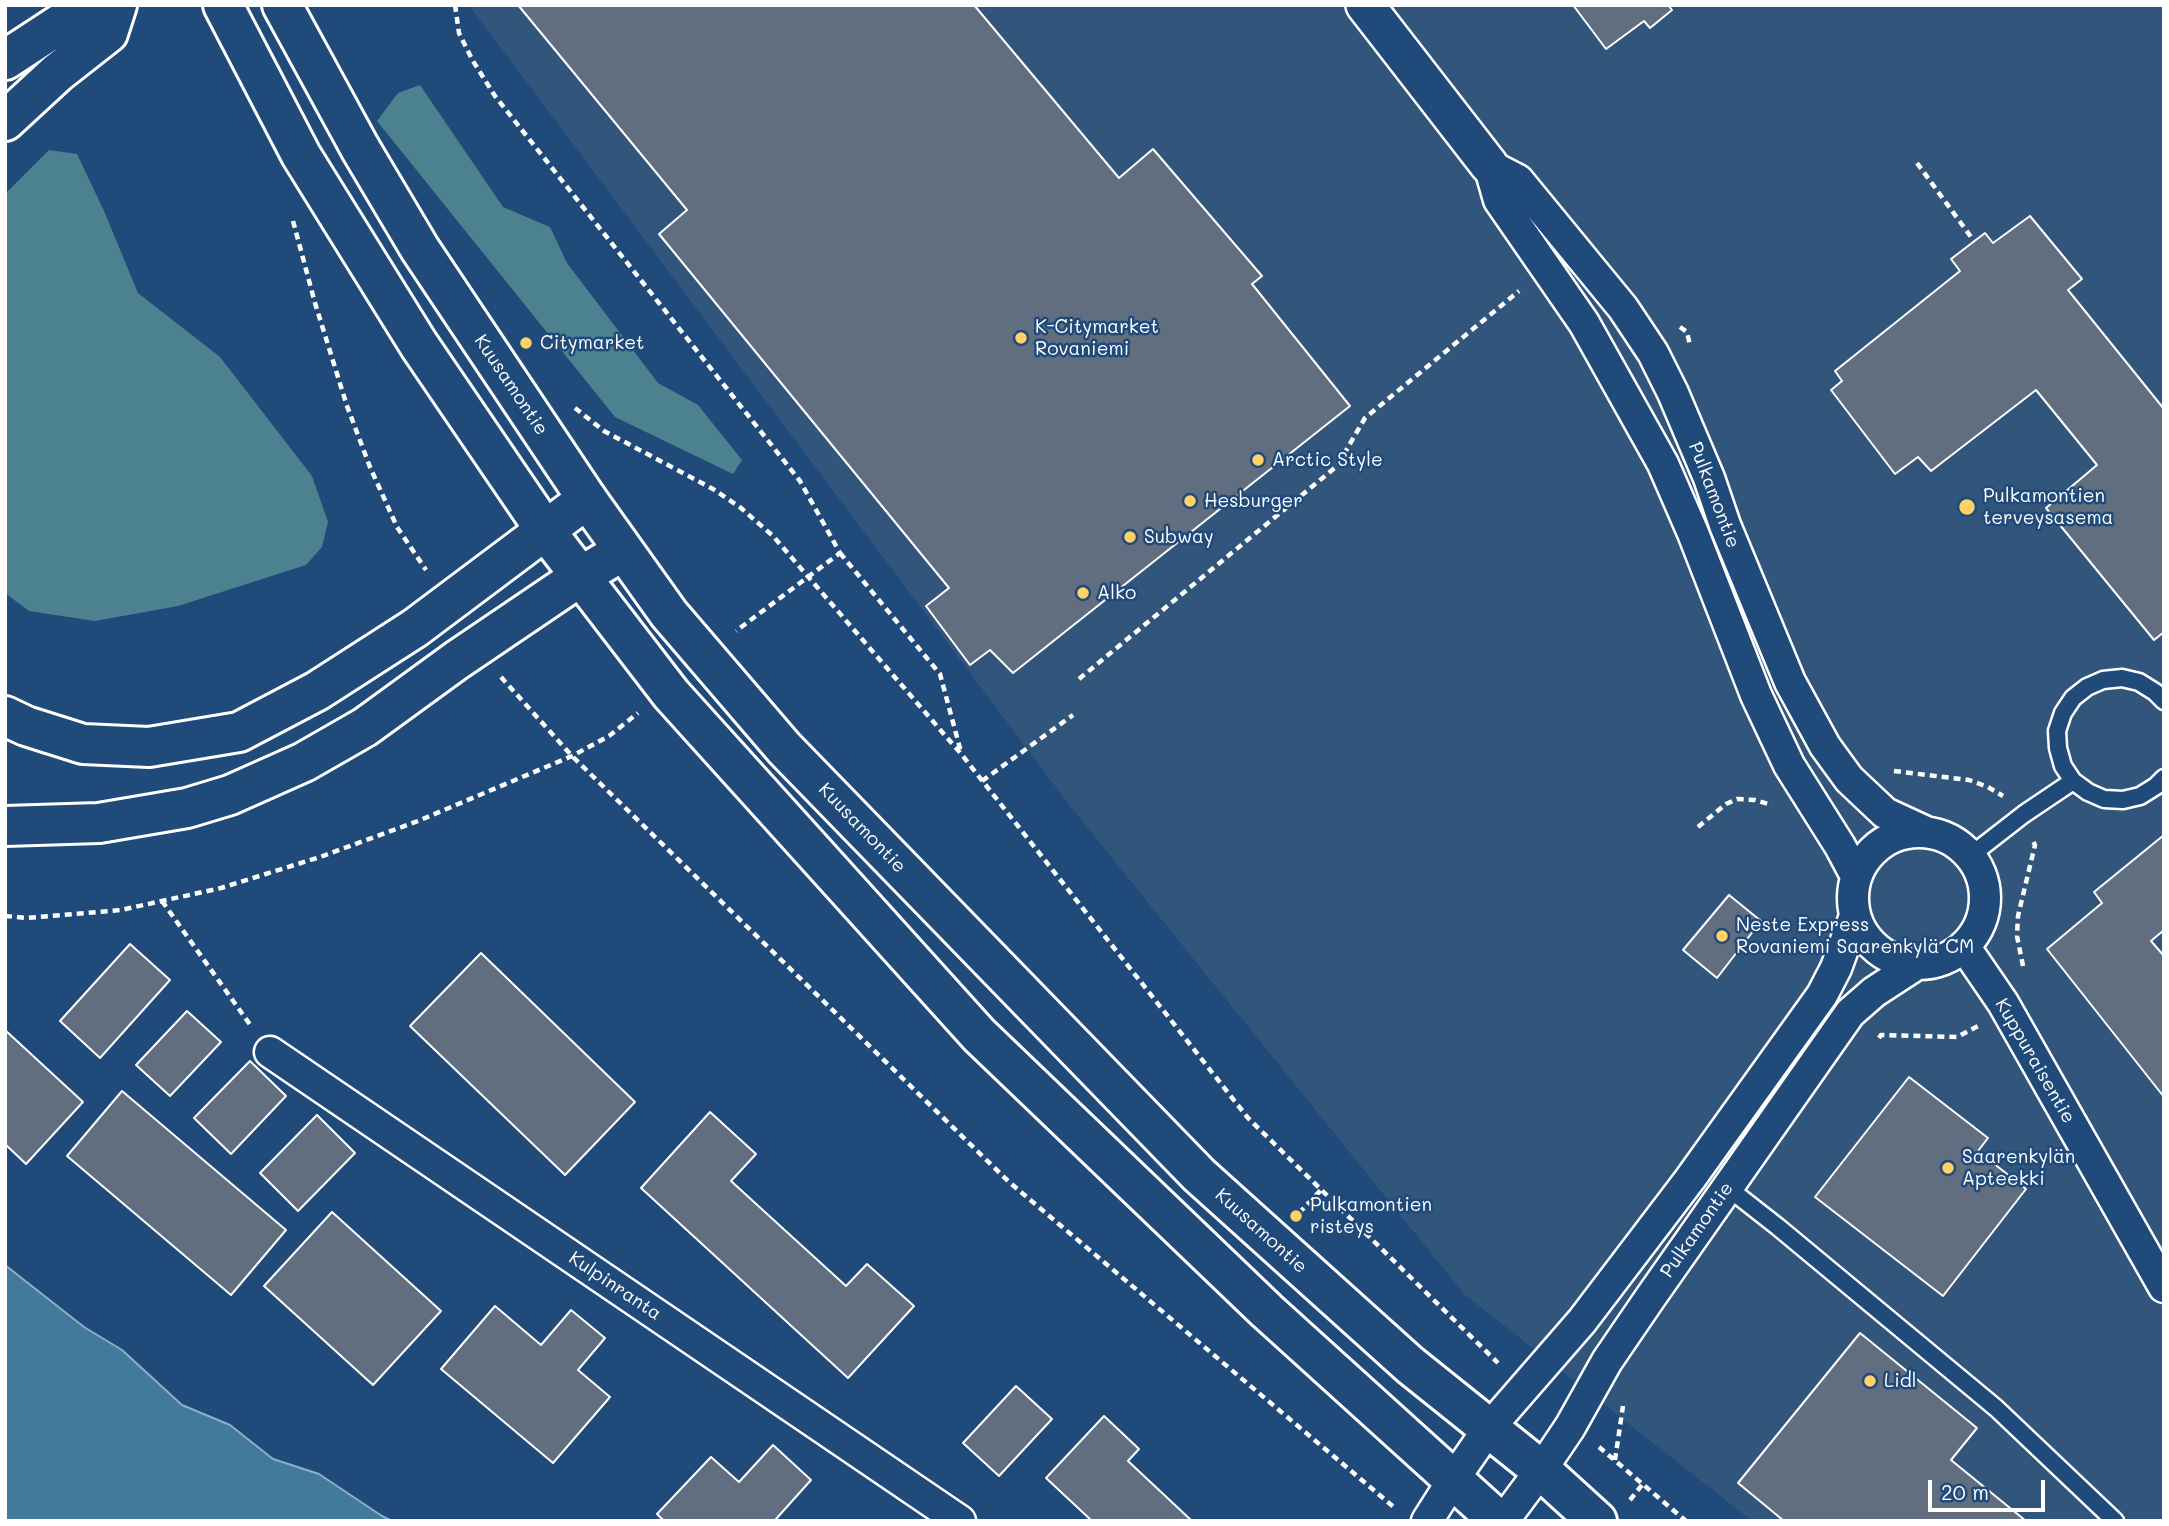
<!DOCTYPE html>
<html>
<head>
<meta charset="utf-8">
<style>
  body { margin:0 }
  #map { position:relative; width:2169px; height:1526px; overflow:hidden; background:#1f4a7a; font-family:Mali,sans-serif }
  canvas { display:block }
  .frame { position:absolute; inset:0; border:7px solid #fff; pointer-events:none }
  .scale { position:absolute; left:1928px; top:1480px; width:117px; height:32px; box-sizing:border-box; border:4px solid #fff; border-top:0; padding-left:9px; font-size:21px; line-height:24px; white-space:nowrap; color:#fff; -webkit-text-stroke:5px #1f4a7a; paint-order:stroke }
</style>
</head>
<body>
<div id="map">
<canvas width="2169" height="1526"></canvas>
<div class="frame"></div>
<div class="scale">20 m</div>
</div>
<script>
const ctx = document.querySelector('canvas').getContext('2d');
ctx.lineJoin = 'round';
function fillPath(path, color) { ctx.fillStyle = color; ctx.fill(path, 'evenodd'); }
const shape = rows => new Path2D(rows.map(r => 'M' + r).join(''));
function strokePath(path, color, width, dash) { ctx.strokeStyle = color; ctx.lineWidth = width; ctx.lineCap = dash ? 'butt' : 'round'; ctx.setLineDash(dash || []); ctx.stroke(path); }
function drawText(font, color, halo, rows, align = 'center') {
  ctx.font = font + ' Mali,sans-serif'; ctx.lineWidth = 5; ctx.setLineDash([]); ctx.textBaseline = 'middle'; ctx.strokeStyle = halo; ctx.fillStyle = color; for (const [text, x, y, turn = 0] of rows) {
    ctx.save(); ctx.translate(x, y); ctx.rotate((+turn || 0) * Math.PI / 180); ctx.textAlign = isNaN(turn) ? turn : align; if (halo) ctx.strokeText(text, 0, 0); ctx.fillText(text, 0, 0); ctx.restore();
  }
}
fillPath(shape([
  [474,5,2164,5,2164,1521,1752,1521,1464,1294,1070,806,471,8]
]), '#32557c');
fillPath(shape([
  [420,85,503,207,550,227,567,263,658,383,698,405,742,460,733,474,615,417,377,121,398,93],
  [49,150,77,154,104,211,138,293,220,357,312,476,328,522,322,547,306,565,178,606,95,621,29,611,5,593,5,194]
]), '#4c828f');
const water = shape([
  [5,1265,84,1327,122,1350,182,1405,230,1425,273,1459,319,1474,382,1516,392,1521,5,1521,5,1265]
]);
fillPath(water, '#427a9d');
strokePath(water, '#8eafc4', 2);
const building = shape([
  [518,5,974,5,1119,178,1153,149,1262,276,1252,284,1350,406,1013,673,990,650,970,665,926,606,949,588,659,234,687,210,518,5],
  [1573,5,1668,5,1672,10,1650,28,1644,21,1606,49,1573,5],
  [2030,216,2082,279,2068,290,2164,409,2164,632,2154,640,2046,508,2097,465,2036,390,1931,471,1918,457,1895,474,1831,390,1842,381,1835,371,1960,271,1951,259,1985,233,1993,243,2030,216],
  [2164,835,2164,930,2151,941,2164,956,2164,1097,2047,949,2102,903,2094,892,2164,835],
  [1729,895,1761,921,1717,978,1683,950,1729,895],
  [130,944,170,980,100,1058,60,1021,130,944],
  [481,953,635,1102,565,1175,410,1026,481,953],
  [187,1011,221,1042,170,1096,136,1065,187,1011],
  [5,1030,83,1102,26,1164,5,1144,5,1030],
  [250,1061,286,1096,231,1154,194,1118,250,1061],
  [1909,1077,1988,1138,1978,1151,2026,1189,1943,1296,1815,1197,1909,1077],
  [122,1091,286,1230,231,1295,67,1156,122,1091],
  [710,1112,756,1154,731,1181,846,1286,867,1264,914,1306,848,1378,641,1188,710,1112],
  [317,1115,355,1153,298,1211,260,1173,317,1115],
  [332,1212,441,1311,373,1385,264,1286,332,1212],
  [495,1306,541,1345,571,1310,605,1338,578,1370,610,1397,553,1463,441,1369,495,1306],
  [1860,1333,1977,1428,1951,1460,2026,1521,1784,1521,1738,1483,1860,1333],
  [1016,1386,1052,1419,999,1476,963,1443,1016,1386],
  [1104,1416,1139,1449,1128,1461,1192,1521,1092,1521,1046,1478,1104,1416],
  [773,1445,811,1480,776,1519,778,1521,664,1521,657,1514,711,1457,739,1482,773,1445]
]);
fillPath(building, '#606e80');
strokePath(building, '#fff', 2);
const service = shape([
  [2164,701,2155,692,2139,682,2122,678,2103,680,2087,687,2073,698,2063,713,2057,731,2058,748,2063,766,2073,781,2088,792,2104,799,2123,800,2140,796,2156,786,2164,778],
  [1970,856,2024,814,2073,781],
  [1727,1187,1778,1227,1996,1408,2115,1521]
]);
const minor = shape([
  [1489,165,1518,180,1623,308,1653,353,1673,393,1709,478,1725,525,1790,682,1825,746,1849,779,1885,813,1924,831],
  [1489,165,1499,200,1584,323,1663,464,1693,533,1756,695,1789,765,1840,846,1856,876],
  '1853 898a66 66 0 1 1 132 0a66 66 0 1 1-132 0Z',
  [1964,946,2003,1003,2164,1287],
  [270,1052,960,1521],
  [1427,1521,1453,1480,1489,1428,1582,1321,1690,1179,1822,995,1836,968,1855,916],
  [1503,1521,1541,1470,1570,1427,1607,1361,1650,1298,1850,1013,1874,992,1917,964]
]);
const tertiary = shape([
  [1365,5,1489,165]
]);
const primary = shape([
  [223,5,301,155,419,345,545,530,671,694,979,1035,1267,1311,1499,1521],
  [282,5,360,148,420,249,587,499,669,614,784,748,1199,1175,1410,1365,1541,1470,1597,1521]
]);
const trunk = shape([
  [5,60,89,5],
  [5,121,57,73,108,33,117,5],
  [5,716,26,726,83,744,149,747,239,732,317,691,415,628,587,499],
  [5,826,99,823,187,808,230,795,304,762,365,727,457,660,581,576,623,551]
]);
strokePath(service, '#fff', 21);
strokePath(minor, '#fff', 35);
strokePath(tertiary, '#fff', 42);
strokePath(primary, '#fff', 44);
strokePath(trunk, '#fff', 44);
strokePath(shape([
  [455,5,459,33,473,61,495,96,800,481,840,553,736,631],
  [1917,163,1974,241],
  [293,221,315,303,347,406,370,467,397,527,426,570],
  [1680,327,1687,332,1690,345],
  [575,408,604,431,713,489,741,508,773,536,962,755,1248,1118,1498,1363],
  [840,553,940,674,961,752],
  [501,677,572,756,1008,1181,1396,1509],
  [1079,679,1337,466,1365,418,1519,291],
  [1894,771,1969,780,1988,787,2003,796],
  [982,781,1073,715],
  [1698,827,1726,804,1737,799,1755,800,1772,805],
  [162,901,251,1026],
  [5,916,27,918,121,910,221,888,320,857,418,821,572,756,609,736,638,713],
  [2023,966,2017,936,2018,916,2035,845,2033,841],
  [1879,1038,1881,1035,1957,1037,1978,1026],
  [1299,1213,1321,1190],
  [1599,1447,1686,1521],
  [1615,1460,1623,1406],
  [1630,1500,1642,1485]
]), '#fff', 4.5, [7, 5]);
strokePath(service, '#1f4a7a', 16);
strokePath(minor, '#1f4a7a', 30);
strokePath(tertiary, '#1f4a7a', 37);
strokePath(primary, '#1f4a7a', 38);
strokePath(trunk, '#1f4a7a', 38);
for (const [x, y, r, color] of [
  [1021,338,7,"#ffd166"],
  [526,343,7,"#ffd166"],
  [1258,460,7,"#ffd166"],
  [1190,501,7,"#ffd166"],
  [1967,507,9,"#ffd166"],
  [1130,537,7,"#ffd166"],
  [1083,593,7,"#ffd166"],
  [1722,936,7,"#ffd166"],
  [1948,1168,7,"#ffd166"],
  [1296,1216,7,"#ffd166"],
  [1870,1381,7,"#ffd166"]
]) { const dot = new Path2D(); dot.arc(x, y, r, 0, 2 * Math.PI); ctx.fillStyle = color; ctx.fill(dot); strokePath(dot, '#1f4a7a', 2.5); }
drawText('19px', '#fff', '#1f4a7a', [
  ["K-Citymarket",1035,327],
  ["Rovaniemi",1035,349],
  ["Citymarket",540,343],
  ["Arctic Style",1272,460],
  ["Pulkamontien",1983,496],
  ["terveysasema",1983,518],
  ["Hesburger",1204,501],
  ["Subway",1144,537],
  ["Alko",1097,593],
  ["Neste Express",1736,925],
  ["Rovaniemi Saarenkylä CM",1736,947],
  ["Saarenkylän",1962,1157],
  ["Apteekki",1962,1179],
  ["Pulkamontien",1310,1205],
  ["risteys",1310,1227],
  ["Lidl",1884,1381]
], 'left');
drawText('19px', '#fff', '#1f4a7a', [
  ["Kuusamontie",511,385,56],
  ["Pulkamontie",1714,495,69],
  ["Kuusamontie",862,828,46],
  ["Kuppuraisentie",2035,1061,60],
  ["Pulkamontie",1697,1230,-55],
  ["Kuusamontie",1261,1231,42],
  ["Kulpinranta",615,1286,34]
]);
</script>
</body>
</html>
